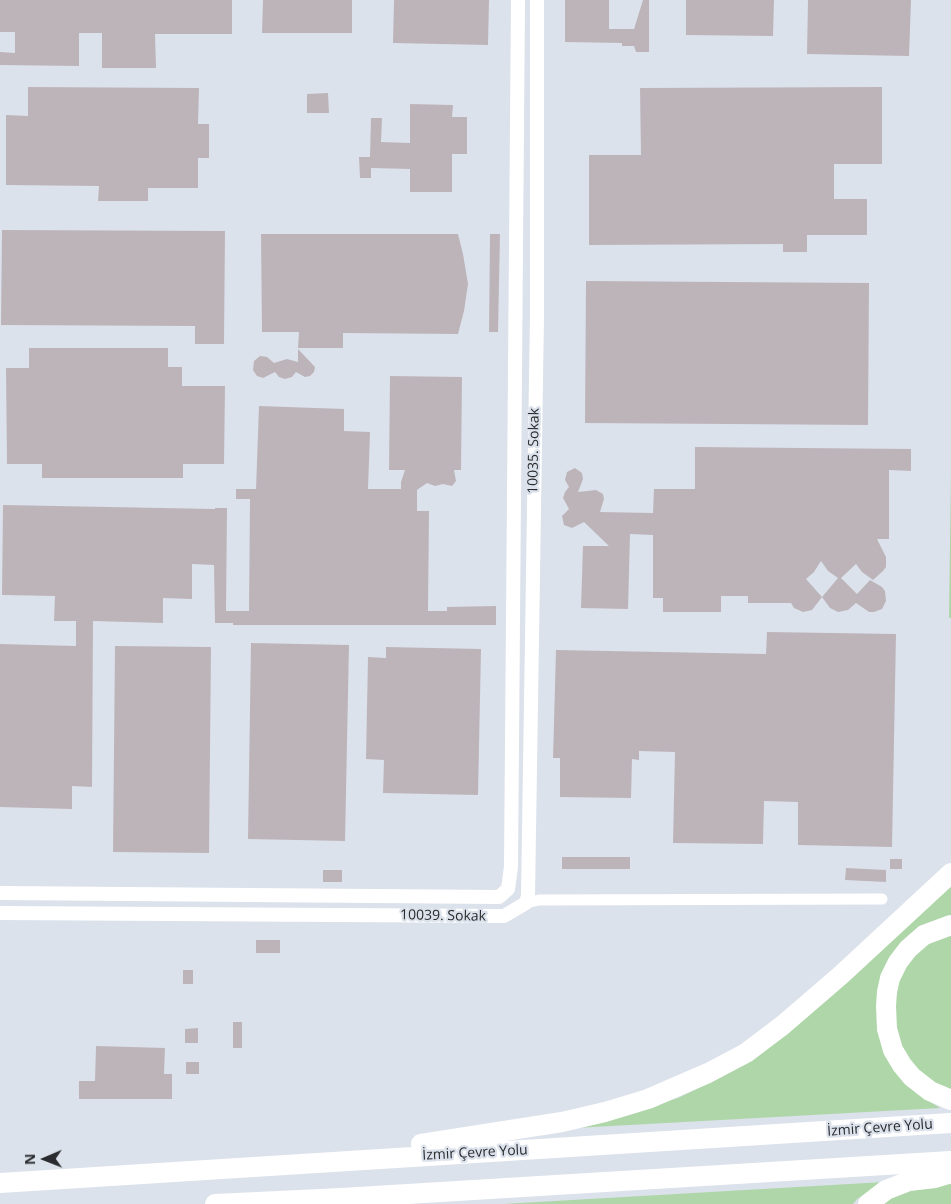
<!DOCTYPE html>
<html>
<head>
<meta charset="utf-8">
<style>
  body { margin:0 }
  #map { position:relative; width:951px; height:1204px; overflow:hidden; background:#dce2eb; font-family:"Open Sans",sans-serif }
  canvas { display:block }
  .north { position:absolute; left:20px; top:1134px; width:50px; height:50px; -webkit-text-stroke:4px #dce2eb; paint-order:stroke; rotate:269deg; font-size:14px; font-weight:700; line-height:20px; text-align:center; color:#292b2e }
  .north::after { content:''; display:block; margin:auto; width:18px; height:22px; background:#292b2e; clip-path:polygon(50% 0,100% 100%,50% 72%,0 100%) }
</style>
</head>
<body>
<div id="map">
<canvas width="951" height="1204"></canvas>
<div class="north">N</div>
</div>
<script>
const ctx = document.querySelector('canvas').getContext('2d');
ctx.lineJoin = 'round';
function fillPath(path, color) { ctx.fillStyle = color; ctx.fill(path, 'evenodd'); }
const shape = rows => new Path2D(rows.map(r => 'M' + r).join(''));
function strokePath(path, color, width, dash) { ctx.strokeStyle = color; ctx.lineWidth = width; ctx.lineCap = dash ? 'butt' : 'round'; ctx.setLineDash(dash || []); ctx.stroke(path); }
function drawText(font, color, halo, rows, align = 'center') {
  ctx.font = font + ' "Open Sans",sans-serif'; ctx.lineWidth = 4.5; ctx.setLineDash([]); ctx.textBaseline = 'middle'; ctx.strokeStyle = halo; ctx.fillStyle = color; for (const [text, x, y, turn = 0] of rows) {
    ctx.save(); ctx.translate(x, y); ctx.rotate((+turn || 0) * Math.PI / 180); ctx.textAlign = isNaN(turn) ? turn : align; if (halo) ctx.strokeText(text, 0, 0); ctx.fillText(text, 0, 0); ctx.restore();
  }
}
fillPath(shape([
  [951,470,951,618,949,618],
  [951,884,951,917,882,977,902,1080,919,1095,940,1108,575,1128,638,1111,678,1098,713,1081],
  [951,934,951,1093,937,1087,910,1063,901,1046,896,1025,895,1003,897,986,902,972,914,957,925,946,940,938],
  [884,1182,857,1199,853,1204,503,1204],
  [951,1184,951,1204,879,1204,883,1201,926,1185]
]), '#aed6a8');
fillPath(shape([
  [0,0,232,0,232,34,155,34,156,68,102,68,102,33,79,33,79,66,0,65,0,52,15,53,15,32,0,32],
  [263,0,352,0,352,33,262,33],
  [394,0,489,0,488,45,393,43],
  [565,0,609,0,609,29,634,29,643,0,649,0,649,52,636,52,634,46,622,46,622,43,565,42],
  [686,0,774,0,773,36,686,35],
  [808,0,911,0,909,56,807,54],
  [28,87,199,88,198,124,209,124,209,158,198,158,198,188,148,188,148,201,98,201,99,186,6,185,6,115,28,116],
  [882,87,882,164,834,164,834,199,867,199,867,235,807,235,807,252,783,252,783,244,589,245,589,155,641,155,640,88],
  [328,93,329,113,307,113,307,94],
  [410,104,453,105,452,117,467,117,467,154,452,154,452,192,410,192,410,169,371,168,371,178,360,178,359,157,370,157,371,118,382,118,381,142,410,143],
  [2,230,225,231,224,344,195,344,195,326,1,325],
  [261,234,458,234,463,254,468,284,464,311,458,334,343,333,343,348,298,348,299,332,262,332],
  [490,234,500,234,498,332,489,332],
  [586,281,869,283,868,425,585,423],
  [29,348,168,348,168,367,182,367,182,386,225,386,224,464,183,464,183,478,42,478,42,464,7,464,6,368,29,368],
  [298,349,315,367,314,372,310,376,305,377,296,372,292,377,285,379,279,377,275,372,263,378,257,376,253,370,254,361,260,356,267,357,274,363,287,359,298,362],
  [390,376,462,377,461,470,454,470,456,481,452,486,443,484,435,486,427,483,417,490,417,511,429,511,428,611,447,611,447,607,496,606,496,625,233,625,233,623,215,623,214,565,192,564,192,599,163,598,163,623,93,621,92,787,72,786,72,809,0,807,0,644,76,646,76,621,54,621,55,596,2,595,3,505,215,509,215,508,227,508,226,611,249,611,250,499,236,499,236,489,256,489,259,406,344,409,344,431,370,432,368,489,401,489,401,482,405,470,389,470],
  [695,447,911,449,911,471,889,470,889,539,877,539,886,557,886,567,883,571,873,580,862,572,856,564,841,578,857,594,870,580,882,587,885,591,886,601,882,609,874,612,869,612,856,603,848,610,838,612,830,608,822,597,812,610,803,612,794,608,791,603,748,603,748,596,721,596,721,612,663,612,663,598,653,598,653,535,630,534,628,609,581,608,583,546,609,546,584,522,572,528,564,525,562,516,569,509,563,498,565,492,569,487,565,480,567,472,575,468,582,473,583,479,578,492,596,490,603,494,604,499,600,512,653,513,654,489,695,489],
  [821,561,828,571,838,578,822,597,806,579,814,572],
  [767,632,896,634,892,847,798,845,798,802,764,801,763,844,673,843,675,752,639,751,639,760,632,759,631,798,560,797,560,758,553,758,556,650,766,654],
  [251,643,349,645,345,841,248,839],
  [115,646,211,647,209,853,113,852],
  [386,647,481,649,478,795,383,793,384,760,366,759,368,657,386,658],
  [562,857,630,857,630,869,562,869],
  [890,859,902,859,902,869,890,869],
  [846,868,886,870,886,882,845,880],
  [323,870,342,870,342,882,323,882],
  [256,940,280,940,280,953,256,953],
  [183,970,193,970,193,984,183,984],
  [233,1022,242,1022,242,1048,233,1048],
  [198,1028,198,1043,185,1043,185,1029],
  [96,1046,165,1048,164,1074,172,1074,172,1099,79,1099,79,1081,95,1081],
  [186,1062,199,1062,199,1074,186,1074]
]), '#bdb4ba');
strokePath(shape([
  [526,903,539,900,882,899]
]), '#fff', 11);
strokePath(shape([
  [0,893,499,897,508,889,511,867,518,0],
  [0,913,504,916,526,903,528,896,537,315,537,0]
]), '#fff', 14);
strokePath(shape([
  [951,925,924,935,908,949,898,962,890,978,887,992,886,1006,887,1029,893,1050,902,1065,912,1077,930,1091,951,1100],
  [421,1144,562,1122,605,1112,648,1099,708,1073,746,1053,783,1025,841,975,951,873],
  [0,1183,951,1123],
  [215,1204,342,1198,951,1161],
  [868,1204,886,1190,909,1181,935,1178,951,1173]
]), '#fff', 20);
drawText('14px', '#292b2e', '#dce2eb', [
  ["10035. Sokak",534,451,-89],
  ["10039. Sokak",443,916,1],
  ["İzmir Çevre Yolu",880,1128,-4],
  ["İzmir Çevre Yolu",475,1153,-3]
]);
</script>
</body>
</html>
